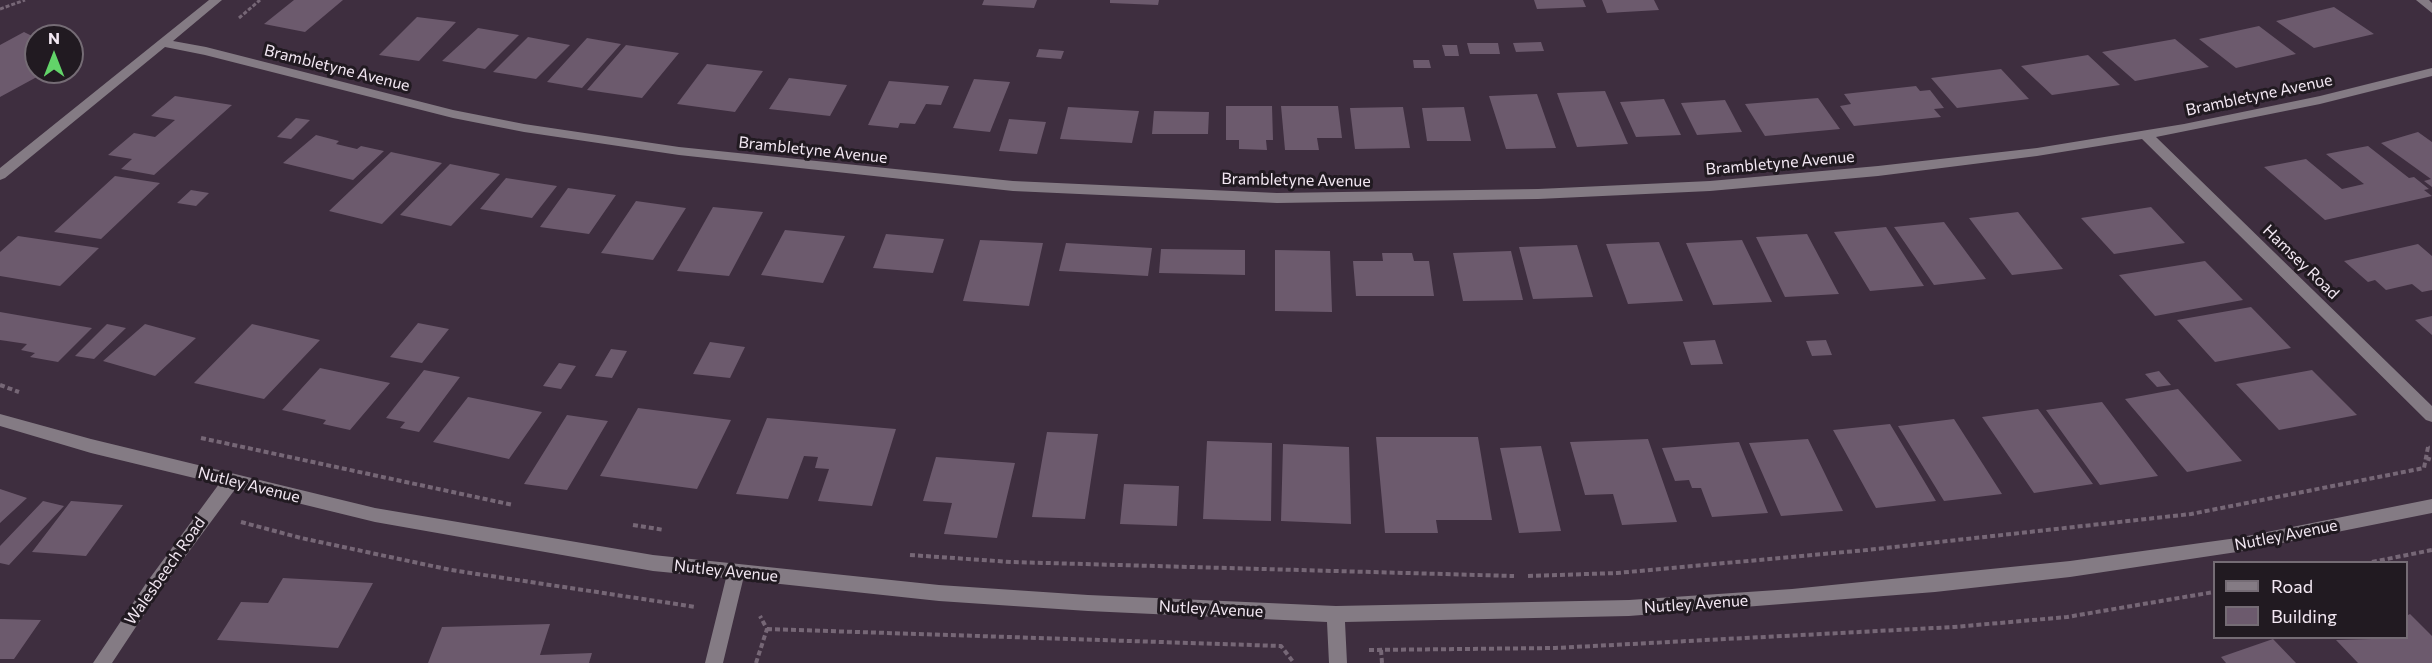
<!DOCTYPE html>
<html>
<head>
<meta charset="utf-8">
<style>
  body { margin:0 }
  #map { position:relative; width:2432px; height:663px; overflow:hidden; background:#3e2e3f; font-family:Commissioner,sans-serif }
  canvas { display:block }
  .legend { position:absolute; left:2213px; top:561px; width:195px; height:78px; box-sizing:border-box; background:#211a21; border:2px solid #756c75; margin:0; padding:8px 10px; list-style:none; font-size:18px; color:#f3e8f3 }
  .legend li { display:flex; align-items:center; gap:12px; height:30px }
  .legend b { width:30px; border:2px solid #756c75 }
  .north { position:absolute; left:24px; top:24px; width:60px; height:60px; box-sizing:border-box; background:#211a21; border:2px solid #756c75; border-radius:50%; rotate:0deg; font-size:16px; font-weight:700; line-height:24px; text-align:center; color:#f3e8f3 }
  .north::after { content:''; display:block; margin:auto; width:21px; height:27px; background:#62d469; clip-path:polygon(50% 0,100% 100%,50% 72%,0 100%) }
</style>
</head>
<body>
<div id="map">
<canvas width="2432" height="663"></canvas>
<ul class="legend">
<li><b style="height:8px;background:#847b84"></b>Road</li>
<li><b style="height:16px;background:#6c5a6d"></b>Building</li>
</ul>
<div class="north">N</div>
</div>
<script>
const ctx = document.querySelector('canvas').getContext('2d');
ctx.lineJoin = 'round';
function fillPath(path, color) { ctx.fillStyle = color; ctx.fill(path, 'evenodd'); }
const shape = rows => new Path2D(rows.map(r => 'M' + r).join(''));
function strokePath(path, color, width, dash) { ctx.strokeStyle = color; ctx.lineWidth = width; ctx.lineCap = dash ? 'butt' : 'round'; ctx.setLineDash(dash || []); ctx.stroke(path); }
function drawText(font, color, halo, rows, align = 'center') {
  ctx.font = font + ' Commissioner,sans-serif'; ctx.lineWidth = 6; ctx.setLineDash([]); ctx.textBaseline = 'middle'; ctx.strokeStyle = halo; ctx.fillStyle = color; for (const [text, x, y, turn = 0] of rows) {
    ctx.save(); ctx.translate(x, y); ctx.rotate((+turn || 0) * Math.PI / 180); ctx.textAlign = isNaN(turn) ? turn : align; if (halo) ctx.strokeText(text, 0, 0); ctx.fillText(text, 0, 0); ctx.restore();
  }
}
fillPath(shape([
  [294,0,343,0,305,32,264,24],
  [984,0,1037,0,1034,8,982,5],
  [1110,0,1159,0,1158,5,1110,3],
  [1534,0,1583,0,1586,7,1537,9],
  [1602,0,1654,0,1659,10,1607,13],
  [2334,7,2374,34,2314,48,2276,21],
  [417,17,456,22,419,61,379,55],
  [2259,26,2296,54,2236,68,2199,39],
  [478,28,519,35,485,69,442,61],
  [24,32,36,38,36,72,46,72,0,97,0,45],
  [528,37,570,45,536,79,493,72],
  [587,38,621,44,582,88,547,82],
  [2175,39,2209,67,2135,81,2102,52],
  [1541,42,1544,51,1516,52,1513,43],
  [1467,43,1498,43,1500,54,1470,54],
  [626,45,679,53,642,98,587,90],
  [1442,45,1457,45,1459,56,1445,56],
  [1039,49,1064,51,1061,59,1036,57],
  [2088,55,2120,85,2052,95,2021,66],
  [1413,60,1429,60,1431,68,1414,68],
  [707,64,763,71,735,112,677,104],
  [2001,69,2029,99,1957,108,1931,78],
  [789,78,847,85,830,116,769,109],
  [974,79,1010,82,990,132,953,128],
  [889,81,949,86,941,105,926,104,915,124,900,123,898,128,868,125],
  [1916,86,1920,91,1930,90,1944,108,1934,109,1941,117,1854,126,1840,106,1851,104,1844,94],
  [1605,91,1628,144,1577,147,1557,93],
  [1537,94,1556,148,1506,149,1489,96],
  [175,96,232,105,154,175,121,169,132,159,108,155,134,133,155,137,175,120,151,116],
  [1818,98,1840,129,1765,136,1745,104],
  [1664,99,1681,135,1636,137,1620,102],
  [1725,100,1742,132,1697,135,1681,103],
  [1226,106,1272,106,1273,140,1266,140,1267,150,1239,149,1239,140,1226,140],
  [1281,106,1338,106,1342,138,1317,138,1319,150,1285,150],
  [1068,107,1139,111,1132,143,1060,139],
  [1403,107,1410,148,1355,149,1350,108],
  [1464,107,1471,141,1427,141,1422,108],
  [1154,111,1209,112,1208,134,1152,134],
  [296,118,310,120,291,139,277,137],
  [1009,119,1046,122,1037,154,999,151],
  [2418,132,2432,142,2432,187,2424,181,2431,179,2381,143],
  [316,135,339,141,336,144,357,149,361,146,384,151,353,180,283,163],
  [2368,146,2409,178,2414,177,2429,189,2424,190,2432,196,2325,220,2264,167,2306,159,2342,189,2364,184,2326,154],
  [391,152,442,163,382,224,329,211],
  [450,164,500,174,451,226,400,215],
  [115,176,160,183,101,239,54,232],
  [506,178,557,186,532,218,480,209],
  [568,188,616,195,589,234,540,227],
  [191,190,209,193,196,206,177,203],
  [636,201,686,208,653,260,601,253],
  [713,207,763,212,729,276,677,271],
  [2151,207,2185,243,2114,254,2081,218],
  [2018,212,2063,269,2012,275,1969,218],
  [1944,222,1986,279,1934,285,1894,227],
  [1886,227,1924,286,1870,291,1834,232],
  [785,230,845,236,823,283,761,275],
  [886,234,944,239,933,273,873,268],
  [1807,234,1839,294,1785,297,1756,237],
  [18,236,99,248,60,286,0,276,0,252],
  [980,240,1043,243,1029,306,963,301],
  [1742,240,1772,302,1713,305,1686,243],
  [1659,242,1683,301,1628,304,1606,244],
  [1066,243,1152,248,1148,276,1059,271],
  [2418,244,2432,256,2432,290,2422,292,2412,284,2386,290,2375,280,2368,282,2344,261],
  [1577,245,1593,297,1533,299,1519,247],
  [1161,249,1245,250,1245,275,1159,273],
  [1275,250,1330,251,1332,312,1275,311],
  [1511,251,1523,300,1463,301,1453,253],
  [1382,253,1412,253,1414,261,1429,261,1434,296,1356,296,1353,261,1383,261],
  [2205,261,2243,300,2155,316,2119,275],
  [2251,307,2291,348,2215,362,2177,320],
  [0,312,92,328,58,362,30,357,35,353,21,350,27,344,0,340],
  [2432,316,2432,335,2415,320],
  [418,323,449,329,422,363,390,357],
  [107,324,126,328,94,359,75,356],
  [145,324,196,338,155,376,103,361],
  [252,324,320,340,264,399,194,383],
  [1715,340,1723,364,1691,365,1683,342],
  [1826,340,1832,355,1812,356,1806,341],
  [710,342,745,347,730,378,693,374],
  [611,349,627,351,612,378,595,376],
  [559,363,576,366,561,389,543,386],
  [320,368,390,383,350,430,323,424,326,420,282,410],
  [424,370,460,377,419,432,400,428,405,422,386,418],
  [2312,370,2357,415,2279,430,2236,384],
  [2159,371,2171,385,2157,387,2145,374],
  [2178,389,2242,461,2187,472,2125,399],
  [468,397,542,412,509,459,433,442],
  [2102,402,2158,476,2100,485,2046,410],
  [638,408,731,420,697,489,600,476],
  [2038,409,2093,484,2034,493,1982,417],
  [567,415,608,421,567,490,524,484],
  [767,418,896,429,872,506,818,501,829,469,815,468,818,457,804,456,788,499,736,494],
  [1954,419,2002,494,1944,501,1898,426],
  [1890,424,1936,501,1876,508,1833,430],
  [1047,432,1098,434,1085,519,1032,517],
  [1376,437,1478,437,1492,520,1436,520,1438,533,1385,533],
  [1648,439,1677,522,1622,525,1613,494,1585,495,1570,442],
  [1808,439,1843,511,1781,516,1749,443],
  [1207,441,1272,443,1271,521,1203,519],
  [1739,442,1768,513,1712,517,1701,488,1692,488,1689,480,1675,481,1662,448],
  [1283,444,1349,447,1351,524,1281,521],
  [1541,446,1561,531,1519,533,1500,448],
  [936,457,1015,463,997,538,944,534,952,503,923,501],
  [1124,484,1179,486,1177,526,1120,524],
  [0,489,27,498,0,523],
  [43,501,64,506,9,565,0,563,0,546],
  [71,501,123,505,86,556,32,552],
  [283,578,373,583,338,648,217,640,241,602,268,603],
  [2410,614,2432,636,2432,663,2358,663,2336,640,2406,638,2406,616],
  [0,619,41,620,14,659,0,659],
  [550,624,540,655,592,653,589,663,428,663,442,627],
  [2273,639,2296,663,2226,663,2221,657]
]), '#6c5a6d');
strokePath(shape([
  [0,9,25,0],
  [239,18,260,0]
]), '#766776', 3, [4, 2]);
strokePath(shape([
  [0,385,19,392],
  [201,438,513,505],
  [2426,458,2432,460],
  [241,522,301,538,451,570,696,607],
  [633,525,664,530],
  [910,555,1011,562,1514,576],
  [2372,562,2432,550],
  [1528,576,1617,573,1867,550,2191,514,2424,468,2428,447,2426,445],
  [767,629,1281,646,1294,663],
  [1369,650,1555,648,1954,627,2067,617,2214,592],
  [1381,650,1382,663],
  [756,663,767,629,760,616]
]), '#766776', 4, [5, 3]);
fillPath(shape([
  [209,0,222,0,173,41,206,47,453,110,524,124,679,147,1013,181,1277,193,1538,189,1710,181,1878,166,2037,148,2184,124,2320,96,2432,68,2432,76,2320,104,2156,137,2432,406,2432,422,2426,420,2142,139,2037,156,1878,176,1710,191,1538,199,1277,203,1013,191,679,155,524,132,453,118,205,55,165,47,5,178,0,180,0,168,209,0],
  [2416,0,2429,0,2432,3,2432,13,2416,0],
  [0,414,91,439,375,508,653,555,939,585,1088,595,1336,606,1629,600,1792,589,2070,561,2237,538,2432,499,2432,513,2237,552,2070,577,1935,592,1629,616,1345,622,1347,663,1329,663,1327,622,1088,611,939,601,743,580,723,663,705,663,726,578,653,571,375,522,236,488,159,592,112,663,93,663,147,582,219,484,91,453,0,426,0,414]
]), '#847b84');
drawText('16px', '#f3e8f3', '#211a21', [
  ["Brambletyne Avenue",337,68,14],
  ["Brambletyne Avenue",2259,95,-12],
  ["Brambletyne Avenue",813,150,6],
  ["Brambletyne Avenue",1780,163,-5],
  ["Brambletyne Avenue",1296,180,1],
  ["Hamsey Road",2301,262,44],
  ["Nutley Avenue",249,485,14],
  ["Nutley Avenue",2286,535,-11],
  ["Walesbeech Road",165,571,-55],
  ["Nutley Avenue",726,571,6],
  ["Nutley Avenue",1696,604,-4],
  ["Nutley Avenue",1211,609,3]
]);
</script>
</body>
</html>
